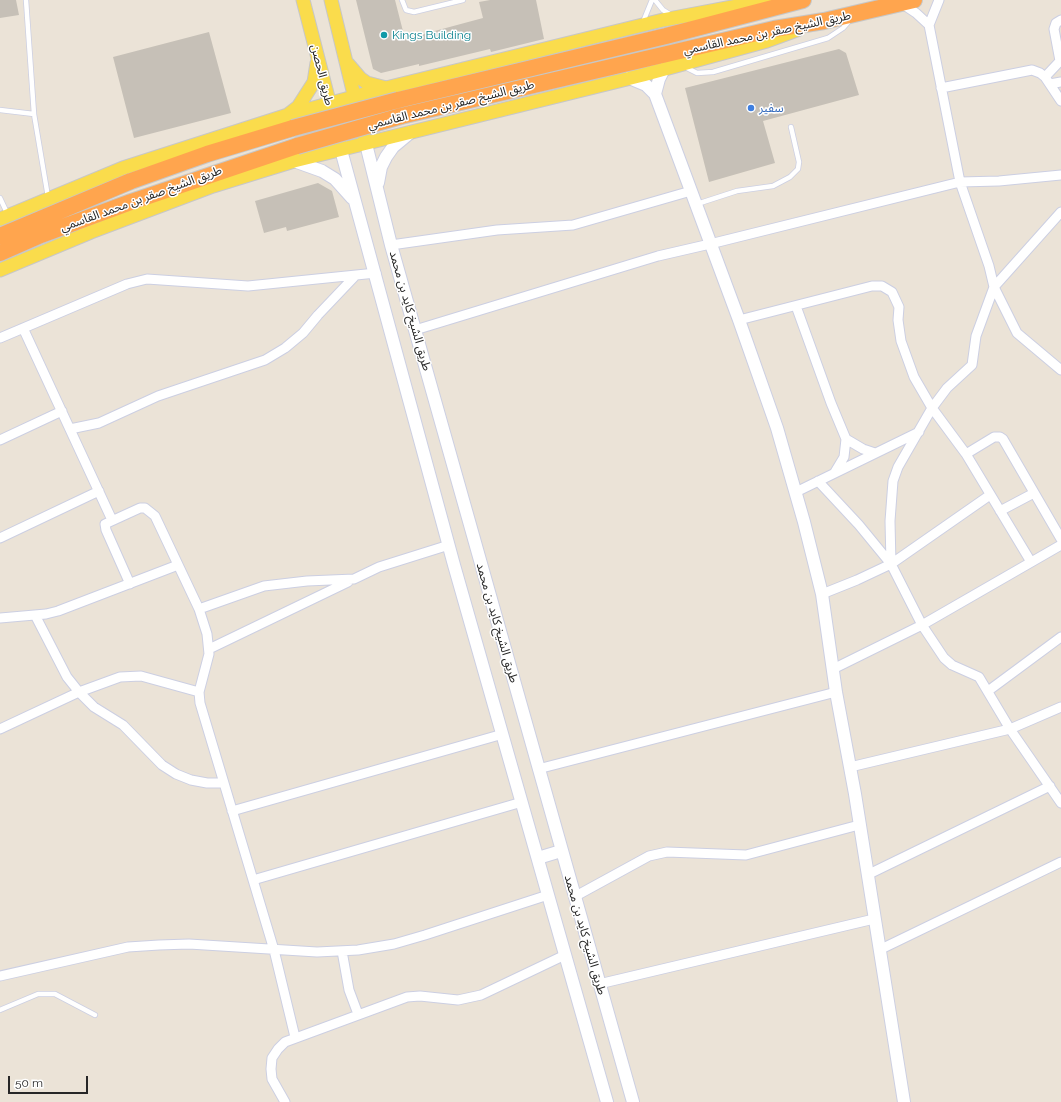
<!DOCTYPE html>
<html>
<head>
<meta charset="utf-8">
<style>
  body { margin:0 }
  #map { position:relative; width:1061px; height:1102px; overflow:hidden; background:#ebe3d7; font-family:Raleway,sans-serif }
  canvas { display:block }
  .scale { position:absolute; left:8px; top:1076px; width:80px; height:18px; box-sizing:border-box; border:2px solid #272727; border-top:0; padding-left:5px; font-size:12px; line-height:14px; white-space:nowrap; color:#272727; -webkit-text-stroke:3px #fff; paint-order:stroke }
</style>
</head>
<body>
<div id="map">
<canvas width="1061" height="1102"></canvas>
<div class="scale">50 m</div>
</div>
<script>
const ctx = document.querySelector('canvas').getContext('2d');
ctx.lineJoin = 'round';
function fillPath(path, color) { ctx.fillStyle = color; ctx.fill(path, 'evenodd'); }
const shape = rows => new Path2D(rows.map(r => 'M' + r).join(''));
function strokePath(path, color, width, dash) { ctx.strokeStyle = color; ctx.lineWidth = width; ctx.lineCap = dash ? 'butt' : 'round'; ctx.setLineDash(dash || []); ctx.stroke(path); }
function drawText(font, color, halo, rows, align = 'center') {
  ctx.font = font + ' Raleway,"Noto Sans Arabic",sans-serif'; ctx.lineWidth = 3; ctx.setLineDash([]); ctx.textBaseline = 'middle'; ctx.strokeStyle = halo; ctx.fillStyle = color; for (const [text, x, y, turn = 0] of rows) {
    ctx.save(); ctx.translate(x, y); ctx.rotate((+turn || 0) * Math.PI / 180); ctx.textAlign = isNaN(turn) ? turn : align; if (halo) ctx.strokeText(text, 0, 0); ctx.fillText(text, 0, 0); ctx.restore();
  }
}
fillPath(shape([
  [0,0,16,0,19,15,0,18],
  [356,0,395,0,405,39,483,18,479,2,490,0,536,0,544,39,491,52,490,49,419,66,419,64,381,73,373,69],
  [209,32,231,113,134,138,113,57],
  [839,49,846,53,859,95,763,121,775,163,709,182,685,88],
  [318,183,332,191,339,217,287,231,286,227,264,233,255,201]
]), '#c6c0b7');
const lane = shape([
  [26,0,34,114,48,197],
  [402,0,406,10,414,12,463,0],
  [655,0,663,10,671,15],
  [643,22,652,0],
  [685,67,697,73,713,72,828,38,843,28,850,20],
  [0,110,34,114],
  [0,198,8,215],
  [697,204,737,191,773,186,790,177,798,169,799,162,791,127],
  [0,1010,38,994,55,994,95,1015]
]);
const street = shape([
  [939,0,929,25,960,182,989,266,994,287,1017,333,1061,370],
  [901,3,916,13,929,25],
  [1045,77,1060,61,1054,29,1056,23,1061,20],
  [1050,84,1061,82],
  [941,88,1032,70,1040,73,1045,77,1061,101],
  [391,245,497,230,573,225,691,191],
  [796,306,831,403,846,439,844,457,835,472],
  [739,320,872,286,882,286,892,292,899,307,898,320,901,341,914,377,932,408,966,454,1031,562],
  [23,328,112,520],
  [415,330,658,256,710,244,960,182,999,181,1061,175],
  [0,338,127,284,147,279,248,286,376,273],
  [70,429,99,423,158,396,265,360,285,348,303,333,318,315,356,275],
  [846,439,863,449,875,453],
  [0,440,62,411],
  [966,454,994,437,1000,437,1003,439,1061,539],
  [818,481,859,525,891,564,922,625,944,658,952,665,979,677,1010,729,1061,803],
  [796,492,919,432],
  [1000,511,1034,493],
  [0,538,99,491],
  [891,564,890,521,893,481,898,467,932,408,947,388,972,365,976,336,994,287,1061,212],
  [130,584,106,530,105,524,140,508,145,508,155,516,199,609,207,634,209,654,199,692,200,703,274,950,295,1037],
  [822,594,857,580,891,564,990,495],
  [199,609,264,586,307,581,354,579,379,567,449,545],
  [35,615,67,677,79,692,94,707,123,725,162,765,176,774,191,780,207,783,224,783],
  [0,618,46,614,58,611,178,565],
  [209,649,348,582],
  [833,669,922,625,1061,545],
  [988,691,1061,637],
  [0,729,79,692,120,677,141,676,199,692],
  [850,767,1010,729,1061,707],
  [538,769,836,692],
  [232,811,503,734],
  [867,875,1050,786],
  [253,880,522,802],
  [574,897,649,856,667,852,746,855,859,825],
  [879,950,1061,862],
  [342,951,349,990,358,1014],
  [0,976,128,947,159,945,189,944,317,952,358,950,394,944,425,935,548,895],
  [599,984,874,919],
  [285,1102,272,1079,271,1069,272,1058,278,1049,285,1042,407,997,420,996,458,1000,481,995,565,955]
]);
const secondary = shape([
  [629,78,646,85,655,94,739,320,777,428,804,522,822,594,836,692,855,794,904,1102],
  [655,94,659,79,664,69],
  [366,144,391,245,633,1102],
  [341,150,454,565,607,1102],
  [294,161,322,171,335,179,352,198],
  [378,183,381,167,386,157,393,147,411,132],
  [538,858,561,851]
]);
const primary = shape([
  [303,0,340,144],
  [331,0,364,136],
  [348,64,360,78,367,83,386,88],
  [289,114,298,107,314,82,317,63],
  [0,219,123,168,288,115,386,88,663,20,769,0],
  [0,270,91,232,213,186,294,161,643,75,767,41,797,30]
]);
const highway = shape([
  [398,100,666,36,803,0],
  [401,116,774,29,824,21,914,0],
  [0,236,131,181,207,154,293,128],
  [0,253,41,235,131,202,297,146]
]);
strokePath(lane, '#cccfe2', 6);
strokePath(street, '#cccfe2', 11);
strokePath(secondary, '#cccfe2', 14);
strokePath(primary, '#c7c7c7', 15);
strokePath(highway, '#c7c7c7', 18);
strokePath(lane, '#fff', 4.5);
strokePath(street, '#fff', 9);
strokePath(secondary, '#fff', 12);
strokePath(primary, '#fadc4c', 13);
strokePath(highway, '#ffa54e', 16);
const highwayBridge = shape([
  [293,128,398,100],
  [297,146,401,116]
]);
strokePath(highwayBridge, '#c7c7c7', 18, []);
strokePath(highwayBridge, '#ffa54e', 16);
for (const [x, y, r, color] of [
  [384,35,4,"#0f9aa8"],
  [751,108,4,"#3f7fe0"]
]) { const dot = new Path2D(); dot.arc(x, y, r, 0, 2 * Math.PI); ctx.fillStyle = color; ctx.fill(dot); strokePath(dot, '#fff', 1.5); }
drawText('12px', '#272727', '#fff', [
  ["طريق الشيخ صقر بن محمد القاسمي",767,33,-12],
  ["طريق الحصن",322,75,76],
  ["طريق الشيخ صقر بن محمد القاسمي",451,105,-14],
  ["طريق الشيخ صقر بن محمد القاسمي",141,199,-20],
  ["طريق الشيخ كايد بن محمد",410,311,74],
  ["طريق الشيخ كايد بن محمد",497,623,74],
  ["طريق الشيخ كايد بن محمد",585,935,74]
]);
drawText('12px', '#0d838f', '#fff', [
  ["Kings Building",392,35]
], 'left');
drawText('12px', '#366cbe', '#fff', [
  ["سفير",759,108]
], 'left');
</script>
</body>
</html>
